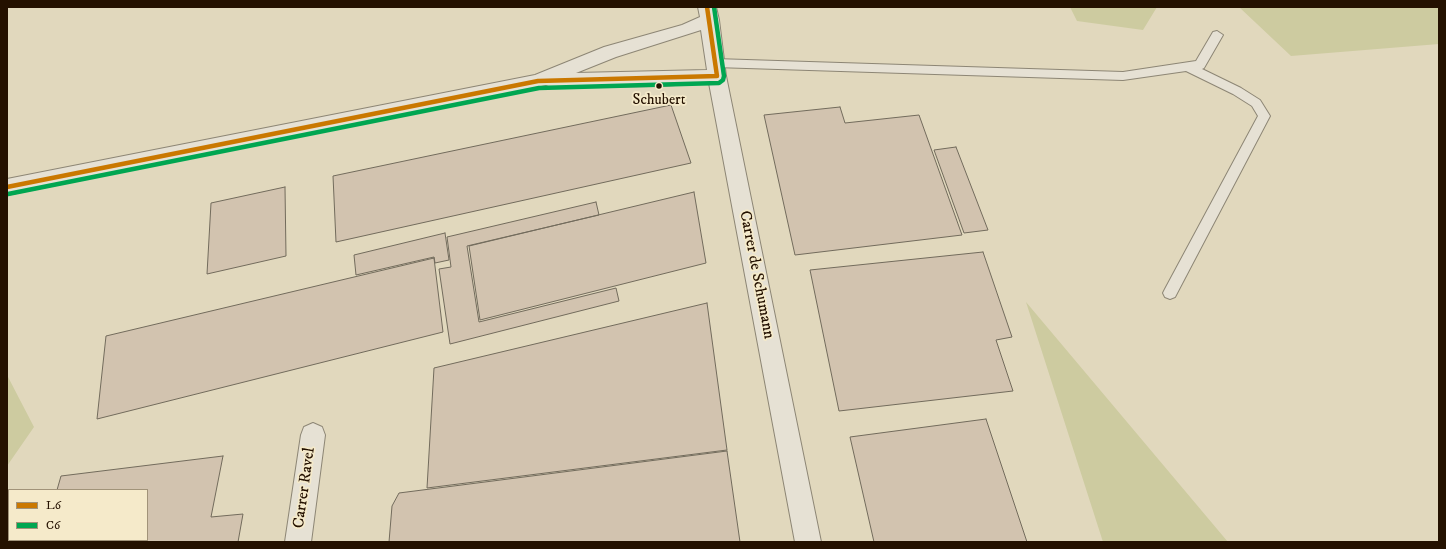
<!DOCTYPE html>
<html>
<head>
<meta charset="utf-8">
<style>
  body { margin:0 }
  #map { position:relative; width:1446px; height:549px; overflow:hidden; background:#e1d8bd; font-family:"IM FELL DW Pica",serif }
  canvas { display:block }
  .frame { position:absolute; inset:0; border:8px solid #241100; pointer-events:none }
  .legend { position:absolute; left:8px; top:489px; width:140px; height:52px; box-sizing:border-box; background:#f5eaca; border:1px solid #a19379; margin:0; padding:5px 7px; list-style:none; font-size:12px; color:#241100 }
  .legend li { display:flex; align-items:center; gap:8px; height:20px }
  .legend b { width:20px; border:1px solid #a19379 }
</style>
</head>
<body>
<div id="map">
<canvas width="1446" height="549"></canvas>
<div class="frame"></div>
<ul class="legend">
<li><b style="height:5px;background:#ca7800"></b>L6</li>
<li><b style="height:5px;background:#00a651"></b>C6</li>
</ul>
</div>
<script>
const ctx = document.querySelector('canvas').getContext('2d');
ctx.lineJoin = 'round';
function fillPath(path, color) { ctx.fillStyle = color; ctx.fill(path, 'evenodd'); }
const shape = rows => new Path2D(rows.map(r => 'M' + r).join(''));
function strokePath(path, color, width, dash) { ctx.strokeStyle = color; ctx.lineWidth = width; ctx.lineCap = dash ? 'butt' : 'round'; ctx.setLineDash(dash || []); ctx.stroke(path); }
function drawText(font, color, halo, rows, align = 'center') {
  ctx.font = font + ' "IM FELL DW Pica",serif'; ctx.lineWidth = 3.5; ctx.setLineDash([]); ctx.textBaseline = 'middle'; ctx.strokeStyle = halo; ctx.fillStyle = color; for (const [text, x, y, turn = 0] of rows) {
    ctx.save(); ctx.translate(x, y); ctx.rotate((+turn || 0) * Math.PI / 180); ctx.textAlign = isNaN(turn) ? turn : align; if (halo) ctx.strokeText(text, 0, 0); ctx.fillText(text, 0, 0); ctx.restore();
  }
}
fillPath(shape([
  [1070,7,1157,7,1143,30,1077,21],
  [1239,7,1439,7,1439,44,1291,56],
  [1026,302,1228,542,1103,542],
  [7,375,34,427,7,466]
]), '#cdcba0');
const building = shape([
  [671,105,691,163,336,242,333,176,671,105],
  [840,107,845,123,919,115,962,235,795,255,764,115,840,107],
  [956,147,988,230,964,233,934,150,956,147],
  [285,187,286,256,207,274,211,203,285,187],
  [694,192,706,263,480,320,469,246,694,192],
  [596,202,599,215,467,246,479,322,616,288,619,301,450,344,439,269,451,267,447,237,596,202],
  [445,233,449,260,435,263,434,257,356,275,354,255,445,233],
  [983,252,1012,337,996,340,1013,391,839,411,810,270,983,252],
  [434,258,443,332,97,419,106,336,434,258],
  [707,303,727,450,427,488,434,368,707,303],
  [986,419,1027,542,874,542,850,437,986,419],
  [727,451,740,542,389,542,392,506,399,493,727,451],
  [223,456,211,517,243,514,238,542,22,542,37,540,147,540,147,490,57,490,61,476,223,456]
]);
fillPath(building, '#d2c3af');
strokePath(building, '#726b5c', 1);
const service = shape([
  [1217,31,1223,35,1204,68,1202,69,1241,88,1260,100,1270,116,1175,297,1170,299,1165,297,1163,293,1165,289,1258,116,1252,106,1233,94,1186,71,1123,80,715,67,711,66,709,63,711,60,715,59,1123,72,1196,61,1213,32,1217,31]
]);
const minor = shape([
  [698,7,716,7,719,20,726,76,821,542,795,542,709,83,659,86,551,87,546,85,7,195,7,179,535,75,604,47,682,25,700,17,698,7],
  [701,30,707,70,576,73,616,57,701,30],
  [313,423,322,427,325,435,311,542,285,542,301,435,304,427,313,423]
]);
strokePath(service, '#8d8675', 2);
strokePath(minor, '#8d8675', 2);
fillPath(service, '#e6e1d4');
fillPath(minor, '#e6e1d4');
strokePath(shape([
  [7,187,538,81,717,76,707,7]
]), '#ca7800', 4.5);
strokePath(shape([
  [8,194,539,88,719,83,723,80,724,76,714,7]
]), '#00a651', 4.5);
for (const [x, y, r, color] of [
  [659,86,3.5,"#241100"]
]) { const dot = new Path2D(); dot.arc(x, y, r, 0, 2 * Math.PI); ctx.fillStyle = color; ctx.fill(dot); strokePath(dot, '#f5eaca', 1.5); }
drawText('15px', '#241100', '#f5eaca', [
  ["Schubert",659,101]
]);
drawText('16px', '#241100', '#f5eaca', [
  ["Carrer de Schumann",756,275,79],
  ["Carrer Ravel",305,488,-82]
]);
</script>
</body>
</html>
